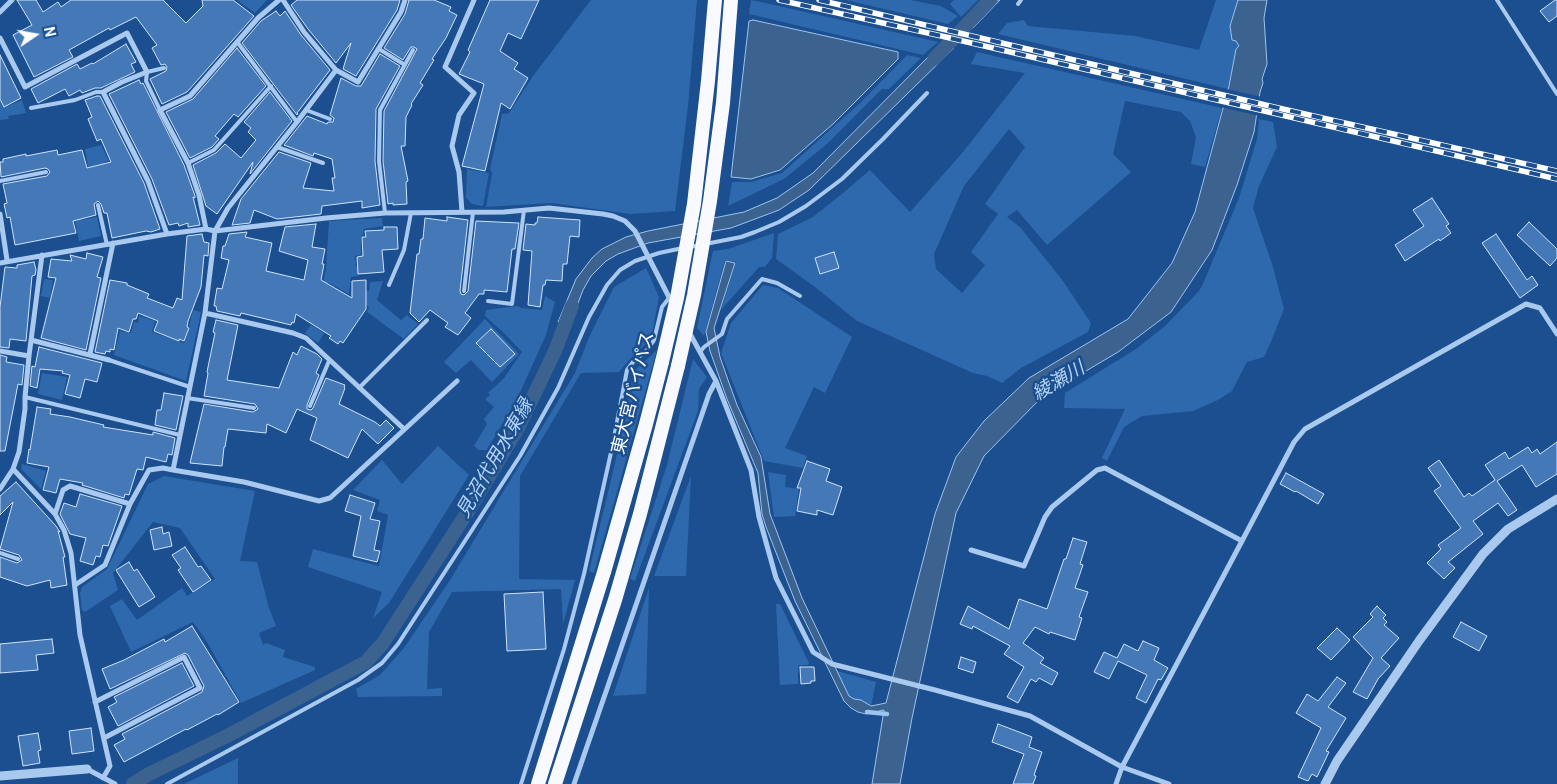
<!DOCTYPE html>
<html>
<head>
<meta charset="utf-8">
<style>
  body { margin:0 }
  #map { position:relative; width:1557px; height:784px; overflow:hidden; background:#1b4f8f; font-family:Roboto,sans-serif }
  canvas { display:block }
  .north { position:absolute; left:10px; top:10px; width:50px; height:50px; -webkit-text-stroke:4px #1b4f8f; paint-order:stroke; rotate:78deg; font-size:14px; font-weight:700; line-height:20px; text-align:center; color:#fff }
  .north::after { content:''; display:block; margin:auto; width:18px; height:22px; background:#fff; clip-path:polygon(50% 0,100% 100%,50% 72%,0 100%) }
</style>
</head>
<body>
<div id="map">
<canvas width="1557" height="784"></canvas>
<div class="north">N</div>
</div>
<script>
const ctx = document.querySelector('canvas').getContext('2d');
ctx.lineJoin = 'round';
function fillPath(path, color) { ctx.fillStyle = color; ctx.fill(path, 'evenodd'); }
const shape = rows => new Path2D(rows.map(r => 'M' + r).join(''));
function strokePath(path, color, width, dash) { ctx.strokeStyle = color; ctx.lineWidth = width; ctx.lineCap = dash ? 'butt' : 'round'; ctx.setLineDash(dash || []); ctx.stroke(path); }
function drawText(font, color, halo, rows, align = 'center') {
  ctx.font = font + ' Roboto,"Noto Sans JP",sans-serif'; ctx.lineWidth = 5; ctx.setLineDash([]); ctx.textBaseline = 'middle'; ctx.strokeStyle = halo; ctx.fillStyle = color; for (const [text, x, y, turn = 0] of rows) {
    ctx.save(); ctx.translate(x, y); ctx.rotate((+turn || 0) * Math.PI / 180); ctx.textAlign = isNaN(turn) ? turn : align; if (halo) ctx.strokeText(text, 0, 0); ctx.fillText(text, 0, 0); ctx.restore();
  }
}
fillPath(shape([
  [237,0,267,0,255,13],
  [591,0,697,0,688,106,675,211,630,214,552,203,486,207,492,173,490,169,502,114,509,113,533,76],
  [751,0,770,4,938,42,923,55,749,14],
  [846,0,910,0,941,6,958,16,948,24],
  [954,0,978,0,961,17,950,4],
  [1216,0,1238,0,1230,26,1239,46,1236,49,1228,89,998,34,1007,23,1024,20,1028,26,1135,36,1199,50],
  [977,52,1222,108,1205,167,1191,164,1196,137,1190,121,1181,112,1125,101,1113,154,1131,172,1047,245,1017,210,1007,217,1020,227,1063,281,1091,323,1088,332,1021,368,1002,383,987,376,973,373,857,321,815,287,776,259,778,234,813,217,843,193,870,170,910,212,963,152,1025,73,971,64],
  [1009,129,1025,147,985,204,998,214,971,252,985,265,962,293,936,269,934,254,964,186],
  [907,55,921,58,889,89,882,89,827,144,784,179,728,206,732,182,751,182,782,173,860,103],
  [0,100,3,105,7,104,8,106,22,100,26,113,8,116,9,119,0,120],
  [1259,119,1273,122,1277,147,1259,186,1253,208,1273,267,1284,309,1270,344,1264,357,1247,362,1232,391,1218,400,1193,411,1142,416,1124,427,1107,461,1102,458,1125,409,1064,408,1065,393,1136,349,1165,326,1198,292,1202,286,1239,198,1257,139],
  [101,145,109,161,104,162,106,169,89,173,85,149],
  [467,169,489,173,483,206,472,204,466,198],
  [79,209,81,220,97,217,101,236,79,241,73,210],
  [382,218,383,226,364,229,363,235,361,236,361,255,355,256,356,267,358,267,358,276,351,277,349,294,329,283,323,283,326,268,329,221],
  [774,233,772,258,765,267,759,267,721,310,736,262,725,260,704,336,697,328,713,251,728,249],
  [646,268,659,297,651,339,630,359,619,372,581,373,520,476,519,579,575,580,563,624,561,589,452,592,429,632,427,689,442,688,442,696,358,697,356,689,380,675,404,648,450,580,575,373,590,335,614,287],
  [44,279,53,280,50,298,41,296],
  [383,281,377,300,401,320,407,315,418,324,404,339,367,312,369,307,351,295,351,292,369,291,370,282],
  [763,285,778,288,852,337,825,393,814,387,785,448,807,456,803,468,764,461,721,353,731,323],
  [545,296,555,302,546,335,517,399,487,450,479,450,474,446,487,424,484,419,494,407,485,399,490,395,488,393,504,378,522,352,505,334,485,316,486,310,518,306,521,308,542,310],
  [193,310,201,312,186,381,114,355,120,331,131,333,134,322,138,323,139,316,155,321,152,332,184,343,190,327,189,326],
  [485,319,519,354,492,382,471,360,456,373,444,362],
  [311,325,324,333,318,343,305,333],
  [657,350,594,573,589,571,616,459,634,371],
  [693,359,707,377,699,389,698,411,635,581,630,579,667,465],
  [42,373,67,377,62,400,38,394],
  [438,446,469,475,389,603,373,618,382,592,308,567,313,549,379,566,388,515,377,511,380,500,353,490,382,460,402,484],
  [22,464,46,471,41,489,21,469],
  [768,472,786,475,785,487,799,489,795,516,774,517],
  [164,476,255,491,240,561,257,562,269,608,276,626,259,633,263,645,266,643,285,650,283,657,315,667,315,670,241,703,207,642,193,622,131,652,110,606,122,599,137,620,182,588,187,596,215,579,180,528,153,522,113,573,118,590,85,612,82,610,80,593,82,587,107,569,148,484],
  [691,476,686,576,654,576],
  [649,588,646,694,613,696],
  [776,604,780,604,809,663,808,665,798,665,798,684,780,685],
  [837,671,876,682,871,706,861,700,854,699,849,696],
  [238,758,238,784,184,784]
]), '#2e69ad');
const water = shape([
  [983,0,1000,0,973,28,960,25,983,0],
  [1238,0,1267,0,1264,18,1267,64,1262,79,1263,83,1260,92,1254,132,1237,185,1212,250,1171,312,1118,352,1042,397,984,456,956,513,912,718,900,784,872,784,884,710,866,714,858,712,851,708,844,701,795,601,766,527,762,514,758,473,727,399,710,351,706,332,726,261,735,263,714,328,720,357,728,380,737,405,761,457,770,514,802,598,849,696,854,699,861,700,871,706,886,703,935,514,956,457,984,421,1029,378,1128,319,1172,263,1195,212,1229,86,1236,49,1239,46,1236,41,1232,40,1230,26,1238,0],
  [753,20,898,52,898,59,833,124,780,170,751,179,731,177,749,21,753,20],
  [941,44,954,48,809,190,779,210,731,228,648,243,618,254,606,261,591,276,583,290,570,324,558,322,576,279,592,258,602,249,626,237,648,231,744,212,777,198,813,173,941,44]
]);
fillPath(water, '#3c6290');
strokePath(water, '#9cc4f0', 1);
fillPath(shape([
  [1226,89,1262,97,1259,116,1221,107]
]), '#1b4f8f');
strokePath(shape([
  [867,712,887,714]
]), '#9cc4f0', 4.5);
strokePath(shape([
  [934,59,990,0],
  [133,784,149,774,229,735,366,662,383,643,472,505,518,428,555,351,572,306]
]), '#3c6290', 14);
const building = shape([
  [17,0,36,0,43,12,58,2,61,7,71,0,163,0,186,23,203,6,202,0,233,0,254,16,187,92,162,104,150,79,166,71,167,67,165,64,161,65,152,48,157,45,136,17,110,30,109,28,69,50,73,57,34,77,13,35,32,25,17,0],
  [297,0,400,0,397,10,356,76,343,69,351,43,336,63,308,29,291,5,297,0],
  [409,0,434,0,451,7,449,11,457,15,446,38,432,59,434,60,420,83,423,85,411,104,412,105,406,117,405,146,401,146,408,181,406,182,407,204,393,205,393,203,388,204,383,161,384,111,417,49,414,47,411,47,403,60,384,48,405,14,409,0],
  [490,0,539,0,521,39,508,33,500,51,518,63,514,69,528,78,510,109,501,103,485,171,462,166,484,84,459,74,470,52,468,50,490,0],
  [1555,0,1557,0,1557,16,1549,22,1540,11,1555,0],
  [276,11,280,16,285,11,301,35,330,70,297,113,298,113,297,115,242,43,261,21,276,11],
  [126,44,136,62,131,64,135,72,101,88,95,88,82,93,80,90,69,96,65,89,38,103,31,89,77,64,80,69,92,63,93,64,126,44],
  [237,48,266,86,238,117,234,114,215,136,219,139,212,147,190,158,166,112,193,99,237,48],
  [380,54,400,66,376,109,375,161,380,205,362,208,362,201,322,206,321,214,277,219,254,210,250,223,232,225,241,199,279,152,311,163,303,188,334,191,332,178,335,178,332,159,314,153,313,156,284,145,307,116,327,124,328,122,333,122,334,118,330,115,341,78,356,86,361,86,380,54],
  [0,55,21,98,4,107,0,99,0,55],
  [139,80,141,84,143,83,184,165,195,196,195,198,193,197,200,225,188,227,188,223,179,226,178,223,169,225,152,179,109,94,139,80],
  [270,92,292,121,250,174,253,162,217,214,206,206,193,165,216,153,225,144,241,158,256,140,248,132,251,128,244,122,270,92],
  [97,96,100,96,144,183,160,229,151,232,146,231,112,238,107,213,104,213,101,204,98,201,94,204,96,215,73,221,76,233,15,245,10,217,7,218,4,204,7,203,3,184,47,176,50,172,48,169,45,168,1,177,0,162,3,162,3,159,26,154,26,156,57,150,58,155,82,150,87,168,111,162,101,139,97,141,88,119,92,117,85,100,97,96],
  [1432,198,1449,224,1446,226,1451,233,1440,241,1439,239,1405,261,1395,245,1424,226,1413,210,1432,198],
  [447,217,468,220,460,291,461,294,464,295,468,291,476,221,519,223,515,249,512,249,507,292,484,290,484,294,479,294,465,313,471,318,458,335,445,327,448,323,430,310,419,322,410,313,417,254,419,254,421,239,423,239,425,218,447,221,447,217],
  [538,217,580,220,579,237,570,236,567,264,563,264,562,281,546,280,545,285,543,285,540,307,528,305,532,251,523,250,526,224,535,225,535,223,537,223,538,217],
  [1529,222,1557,249,1557,258,1550,266,1517,235,1529,222],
  [316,224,312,247,325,249,322,264,324,264,321,280,352,298,352,281,366,280,366,309,343,343,340,341,338,344,329,338,331,336,296,314,294,323,292,322,291,325,241,313,240,316,217,311,216,306,214,306,217,288,222,289,229,260,221,258,223,246,225,246,229,234,247,232,245,237,272,243,266,271,304,280,308,260,279,251,285,227,316,224],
  [384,227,397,227,398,249,382,250,384,272,358,274,357,257,363,256,362,237,366,237,365,231,384,230,384,227],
  [202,234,204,242,209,243,208,256,204,255,201,287,188,321,187,327,189,328,184,341,179,339,179,341,154,331,158,321,138,313,136,319,133,319,129,332,118,328,114,350,110,349,110,352,106,351,105,354,95,352,110,280,127,283,127,285,149,294,147,298,173,308,177,298,182,300,187,236,202,234],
  [1496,234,1527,280,1532,276,1538,285,1520,298,1482,243,1496,234],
  [834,252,839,268,820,274,815,258,834,252],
  [87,253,103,257,97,277,101,278,86,350,41,338,56,278,48,277,51,259,72,261,70,255,86,259,87,253],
  [34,262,36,270,35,275,32,276,26,341,10,339,9,348,0,347,0,307,5,267,17,268,17,265,34,262],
  [216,320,238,325,227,380,279,388,293,352,297,355,301,346,317,354,322,359,316,373,319,375,307,405,307,409,311,410,313,408,326,378,345,385,344,387,345,388,339,404,375,422,380,426,386,420,394,428,378,444,362,429,348,458,310,440,317,418,297,409,286,433,267,424,266,433,228,429,225,447,224,447,222,466,190,463,204,404,253,412,258,409,255,404,204,396,208,373,207,372,215,333,213,332,216,320],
  [491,329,515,354,500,367,476,343,491,329],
  [39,347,102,363,97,382,85,379,80,398,65,394,70,375,62,373,63,371,40,369,37,388,30,386,32,366,35,367,39,347],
  [0,355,7,357,6,362,24,365,22,385,18,384,5,451,0,451,0,355],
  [164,393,183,396,176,430,155,425,157,410,161,410,164,393],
  [37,407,51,409,50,414,70,417,104,425,103,427,153,435,153,432,175,438,172,455,168,454,166,462,146,457,143,470,137,469,129,495,125,494,124,498,82,485,83,483,60,479,56,493,43,490,49,467,27,463,29,449,30,450,37,407],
  [1557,442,1557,474,1536,487,1522,465,1497,481,1517,510,1508,516,1498,503,1473,521,1483,534,1448,562,1455,568,1444,579,1427,563,1441,549,1438,545,1461,528,1434,491,1441,486,1428,468,1439,460,1464,497,1469,493,1472,496,1495,480,1485,465,1505,452,1509,459,1528,447,1532,453,1537,449,1540,454,1557,442],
  [807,461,830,469,826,481,842,487,833,515,817,510,817,515,797,511,801,488,797,488,807,461],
  [1286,473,1324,494,1318,504,1296,491,1295,492,1280,484,1286,473],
  [16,482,56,526,60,532,58,531,65,557,63,557,67,585,51,588,50,580,27,586,0,577,0,557,17,563,22,560,19,555,0,549,13,502,0,515,0,496,16,482],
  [80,494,122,506,108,546,103,545,100,557,96,556,93,565,80,561,86,538,70,534,60,514,64,503,76,507,80,494],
  [350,495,375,503,370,519,380,521,374,550,380,551,377,562,353,556,361,516,345,511,350,495],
  [162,527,163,534,169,532,172,546,154,550,150,530,162,527],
  [1073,538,1087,542,1080,564,1083,565,1075,588,1088,592,1079,617,1082,618,1075,640,1050,632,1049,634,1035,627,1023,643,1044,658,1040,663,1058,673,1052,685,1039,678,1036,682,1031,679,1018,703,1007,697,1024,667,1004,654,1010,646,973,626,972,629,960,624,968,606,1009,629,1019,599,1047,609,1064,559,1066,559,1073,538],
  [185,547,198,567,201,566,211,580,193,592,178,570,181,568,172,555,185,547],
  [129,562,134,571,137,569,155,597,139,607,116,570,129,562],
  [543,592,546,649,507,651,504,594,543,592],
  [1377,606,1386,615,1383,618,1387,622,1384,625,1399,638,1381,658,1390,666,1378,679,1367,699,1353,692,1373,658,1353,637,1373,617,1370,614,1377,606],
  [1461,622,1487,636,1479,651,1453,637,1461,622],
  [192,626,239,702,218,715,217,714,187,730,186,729,124,762,114,745,125,739,122,734,202,692,204,686,188,655,185,653,110,689,102,669,124,660,164,639,165,642,192,626],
  [1337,628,1350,640,1331,660,1317,648,1337,628],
  [52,639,54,653,36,655,38,670,0,673,0,644,52,639],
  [1143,641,1159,648,1154,660,1168,668,1161,680,1158,679,1146,703,1136,698,1147,675,1118,661,1109,679,1094,672,1104,652,1117,658,1124,644,1138,651,1143,641],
  [961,657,976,662,973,673,958,668,961,657],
  [182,663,194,686,118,726,108,707,117,702,114,697,182,663],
  [800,667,814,667,815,681,811,681,811,683,801,684,800,667],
  [1337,677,1346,683,1328,707,1346,718,1326,751,1329,752,1317,777,1312,774,1308,781,1298,777,1321,728,1296,713,1307,694,1318,701,1337,677],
  [998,724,1032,737,1029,747,1042,752,1034,775,1036,776,1033,784,1013,784,1024,754,992,742,998,724],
  [91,728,94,751,72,754,69,731,91,728],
  [38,733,41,750,38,751,40,763,23,766,18,736,38,733]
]);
fillPath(building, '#4478b7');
strokePath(building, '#cfe3fa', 1);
strokePath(shape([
  [1497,0,1557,94],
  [1018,4,1021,0],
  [238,43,297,122],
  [379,49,405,65],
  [31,108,75,100,96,92,103,92],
  [160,110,146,81,147,72,164,68],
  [306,110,330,119],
  [277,147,323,163],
  [188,163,214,150,271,86],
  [0,181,46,172],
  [98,205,107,245],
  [385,213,379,161,380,110,413,50],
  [690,247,741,237,755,232,779,222,806,206,842,179,883,139,927,93],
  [389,285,404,250,411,213],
  [464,291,473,212],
  [488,301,512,304,524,210],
  [700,352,704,347,722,334,727,319,762,279,777,283,800,296],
  [109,360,190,387],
  [359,388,427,320],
  [25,397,180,435],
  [187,398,254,408],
  [310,406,329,361],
  [0,553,18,559],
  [167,784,358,680,382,663,398,644,520,456,558,388,589,317,607,285,620,270,635,261,659,253,683,248],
  [521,784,564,649,584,574,612,448,627,370,633,362,647,350,654,340,662,307,669,298]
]), '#a9c9ee', 4);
strokePath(shape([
  [283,0,304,32,336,70,358,82,401,12,405,0],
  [0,12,12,0],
  [0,38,25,87,127,33,147,72,122,82,103,92,148,181,167,234],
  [462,212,459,172,452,146,459,115,474,93,445,67,474,0],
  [0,214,7,260],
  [206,229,199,195,188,163,160,110,190,96,258,18,279,0],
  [0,263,167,234,206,229,215,231,326,218,385,213,504,212,549,208,603,214,613,216,625,221,635,231,672,303],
  [205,313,293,333,306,338,404,429],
  [689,332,716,381,751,470,759,517,776,578,813,652,832,664,935,690,1030,716,1122,767,1169,784],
  [31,340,109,360],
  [0,351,29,356],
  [90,354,113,243],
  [13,469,55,514,64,530,71,553,80,635,110,766,103,778],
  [173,470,244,482,319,501,330,498,457,381],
  [0,489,13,469,19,452,25,409,25,397,29,356,42,255],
  [130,504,149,470,163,468,173,470,205,313,215,231,228,208,297,122,336,70],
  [55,514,63,490,70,486,130,504,105,565,75,585],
  [971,550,1024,566,1045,517,1052,507,1097,470,1105,468,1242,541],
  [95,702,184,657,200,688,104,738],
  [87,769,115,784],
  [574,784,709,394,716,381],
  [1116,784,1122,767,1242,541,1294,442,1305,429,1526,304,1540,308,1557,334]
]), '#a9c9ee', 5);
strokePath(shape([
  [0,776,87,769],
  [1325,784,1337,761,1419,641,1483,554,1508,529,1557,499]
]), '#a9c9ee', 9);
strokePath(shape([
  [538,784,604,572,646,424,662,362],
  [555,784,615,600,640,514,678,366]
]), '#f8faff', 14);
const rail = shape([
  [779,0,937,35,1557,179],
  [819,0,1274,107,1557,171]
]);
strokePath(rail, '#fff', 5.5);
strokePath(rail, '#1b4f8f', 4, [11]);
strokePath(shape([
  [662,362,677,298,694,204,708,81,715,0],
  [678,366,694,295,710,201,723,103,731,0]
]), '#f8faff', 14);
drawText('18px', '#fff', '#1b4f8f', [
  ["東大宮バイパス",634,393,-76]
]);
drawText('italic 19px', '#b5d3f5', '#1b4f8f', [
  ["綾瀬川",1059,382,-31],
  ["見沼代用水東縁",496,459,-60]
]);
</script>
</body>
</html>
